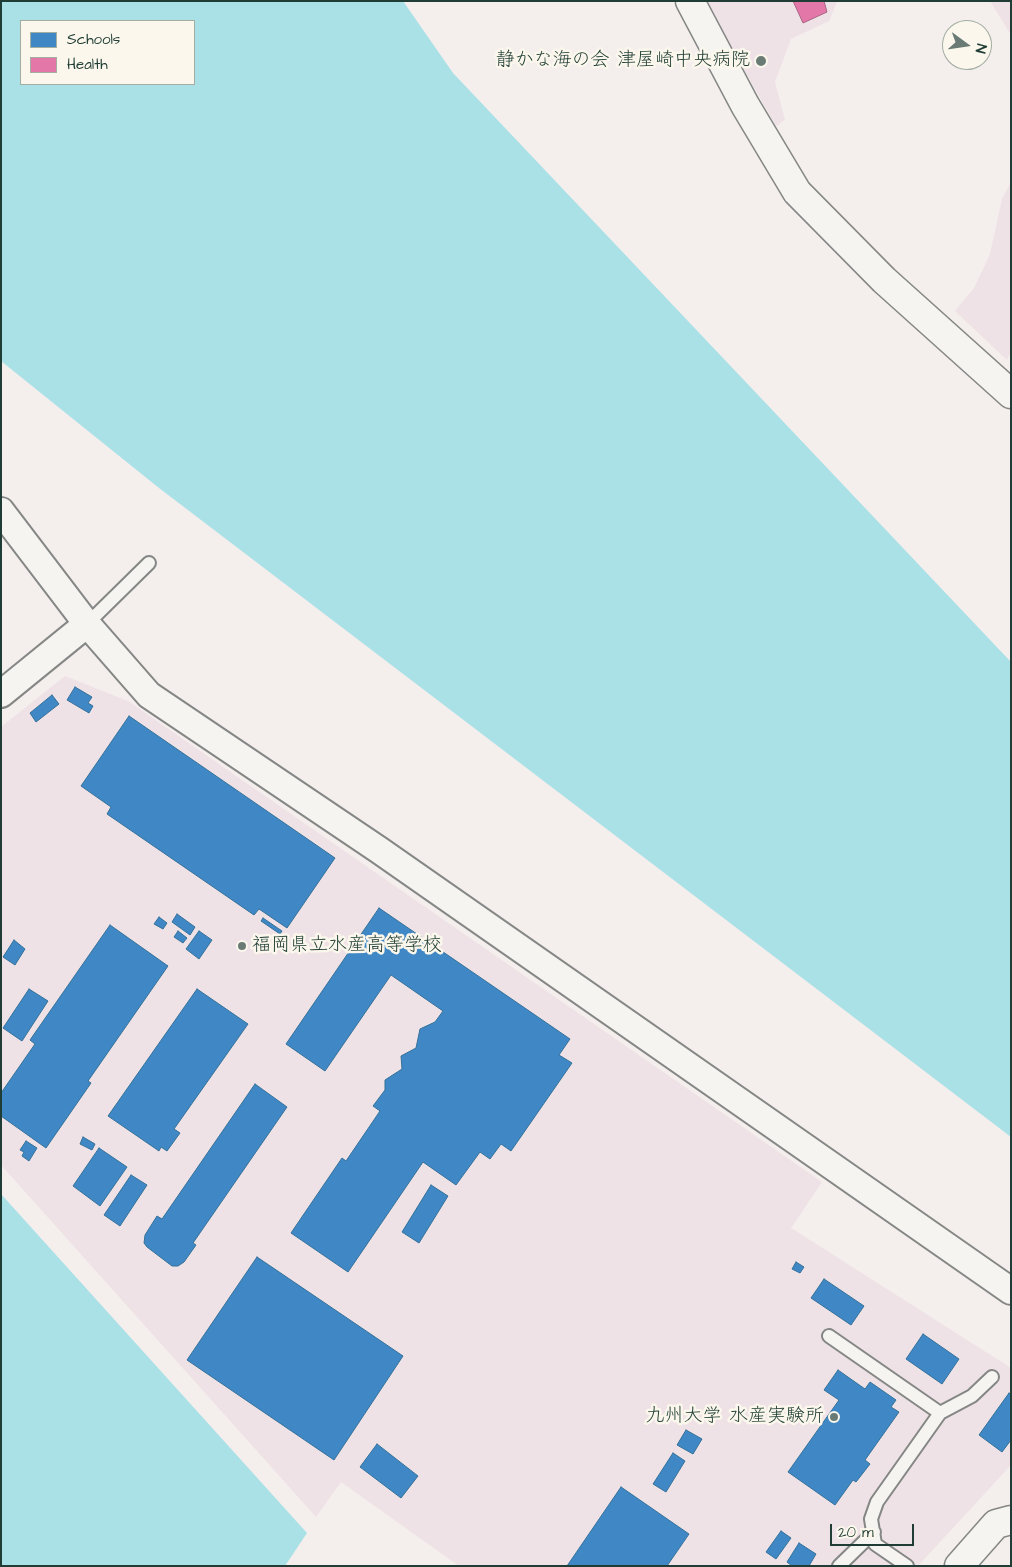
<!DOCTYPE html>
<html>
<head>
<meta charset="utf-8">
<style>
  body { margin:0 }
  #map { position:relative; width:1012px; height:1567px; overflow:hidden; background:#f4eeed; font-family:"Architects Daughter",sans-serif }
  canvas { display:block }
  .frame { position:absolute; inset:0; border:2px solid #1f3d34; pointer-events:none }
  .legend { position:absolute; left:20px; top:20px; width:175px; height:65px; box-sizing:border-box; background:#fbf7ec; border:1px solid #a3ada2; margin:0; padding:6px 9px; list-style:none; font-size:15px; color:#1f3d34 }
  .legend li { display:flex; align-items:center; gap:10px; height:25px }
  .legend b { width:25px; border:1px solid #a3ada2 }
  .north { position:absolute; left:942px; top:20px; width:50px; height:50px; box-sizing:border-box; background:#fbf7ec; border:1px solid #a3ada2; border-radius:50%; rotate:104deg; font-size:14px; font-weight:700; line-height:20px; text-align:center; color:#1f3d34 }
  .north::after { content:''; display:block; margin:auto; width:18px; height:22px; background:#6a7b75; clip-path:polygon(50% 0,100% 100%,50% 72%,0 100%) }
  .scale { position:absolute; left:830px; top:1524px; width:84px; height:22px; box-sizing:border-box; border:2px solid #1f3d34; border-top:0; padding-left:6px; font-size:15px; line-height:18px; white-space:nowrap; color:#1f3d34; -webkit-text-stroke:4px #fbf7ec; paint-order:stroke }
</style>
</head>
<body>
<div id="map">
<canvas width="1012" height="1567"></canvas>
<div class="frame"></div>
<ul class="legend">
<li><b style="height:14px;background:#3f88c5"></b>Schools</li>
<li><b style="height:14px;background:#e377a8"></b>Health</li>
</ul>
<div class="north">N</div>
<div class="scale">20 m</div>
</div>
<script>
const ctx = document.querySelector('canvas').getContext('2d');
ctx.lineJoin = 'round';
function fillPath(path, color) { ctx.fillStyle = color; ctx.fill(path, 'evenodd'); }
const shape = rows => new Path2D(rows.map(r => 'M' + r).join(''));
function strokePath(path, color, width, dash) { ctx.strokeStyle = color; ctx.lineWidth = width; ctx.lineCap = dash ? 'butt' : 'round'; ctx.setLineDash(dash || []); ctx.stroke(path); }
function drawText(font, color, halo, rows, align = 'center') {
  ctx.font = font + ' "Architects Daughter","Klee One",sans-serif'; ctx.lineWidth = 5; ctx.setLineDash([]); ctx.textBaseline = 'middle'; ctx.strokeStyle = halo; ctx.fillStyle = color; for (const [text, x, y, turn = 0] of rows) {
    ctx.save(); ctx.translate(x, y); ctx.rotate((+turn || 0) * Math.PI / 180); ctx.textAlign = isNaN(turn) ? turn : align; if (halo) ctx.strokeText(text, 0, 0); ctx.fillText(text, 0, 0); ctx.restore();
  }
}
fillPath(shape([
  [705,1,858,1,837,2,829,21,791,39,775,82,785,120,776,126],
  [990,1,1011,1,1011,35],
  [1011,182,1011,353,1007,360,955,311,974,288,990,254,1002,199],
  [65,676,128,701,822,1182,791,1228,1011,1368,1011,1465,918,1566,459,1566,341,1482,316,1517,1,1165,1,727]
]), '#efe2e6');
fillPath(shape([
  [1,1,403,1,453,73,1011,662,1011,1137,159,488,1,361],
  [21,21,194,21,194,84,21,84],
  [1,1194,307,1533,285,1566,1,1566]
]), '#aae1e7');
const schools = shape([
  [75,687,92,697,88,703,93,706,89,713,67,700,75,687],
  [52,695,59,704,36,722,30,713,52,695],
  [129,716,335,858,287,928,259,909,254,915,107,814,111,807,81,786,129,716],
  [379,908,570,1039,559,1055,572,1063,511,1151,501,1144,490,1159,480,1152,456,1185,423,1162,348,1272,291,1233,342,1158,346,1161,380,1111,373,1106,385,1090,385,1080,402,1069,401,1056,416,1048,420,1029,435,1022,443,1011,391,975,325,1071,286,1044,379,908],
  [177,914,195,927,190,935,172,922,177,914],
  [159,917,167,923,163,929,154,924,159,917],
  [263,918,282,931,280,934,261,921,263,918],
  [110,925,168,966,88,1081,91,1083,46,1148,1,1116,1,1093,35,1044,30,1040,110,925],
  [178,931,187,938,183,943,174,937,178,931],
  [199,931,212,940,199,959,186,949,199,931],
  [14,940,25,949,15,965,3,957,14,940],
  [29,989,48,1001,22,1041,3,1028,29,989],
  [197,989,248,1024,174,1129,180,1133,167,1151,161,1147,159,1151,108,1116,197,989],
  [255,1084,287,1107,193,1243,196,1245,184,1262,178,1266,172,1266,147,1247,144,1243,145,1235,157,1216,162,1219,255,1084],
  [83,1137,95,1144,92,1150,80,1144,83,1137],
  [26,1141,37,1148,29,1161,22,1156,24,1152,20,1150,26,1141],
  [99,1148,127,1167,100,1206,73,1186,99,1148],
  [131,1175,147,1185,120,1226,104,1215,131,1175],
  [431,1185,448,1196,419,1243,402,1232,431,1185],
  [257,1257,403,1356,334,1460,187,1360,257,1257],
  [796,1262,804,1267,800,1273,792,1269,796,1262],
  [824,1279,864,1306,851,1325,811,1298,824,1279],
  [923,1334,959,1359,942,1384,906,1359,923,1334],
  [838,1370,865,1389,870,1382,896,1400,891,1407,899,1412,865,1460,870,1464,856,1482,853,1480,835,1505,788,1472,839,1400,824,1390,838,1370],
  [1009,1393,1011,1395,1011,1440,1002,1452,979,1435,1009,1393],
  [686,1430,702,1439,693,1454,677,1445,686,1430],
  [377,1444,418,1476,401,1498,360,1467,377,1444],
  [673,1453,685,1461,666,1492,653,1484,673,1453],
  [621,1487,689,1534,667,1566,567,1566,621,1487],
  [781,1531,791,1538,776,1559,766,1552,781,1531],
  [799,1543,816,1554,809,1566,792,1566,787,1562,799,1543]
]);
fillPath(schools, '#3f88c5');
strokePath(schools, '#35729a', 1);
const health = shape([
  [793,1,824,1,827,12,803,23,793,1]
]);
fillPath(health, '#e377a8');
strokePath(health, '#a86685', 1);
const service = shape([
  [87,624,149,563],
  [829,1336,940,1413,972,1396,992,1377],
  [839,1566,874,1532],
  [907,1566,875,1544,871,1519,877,1502,940,1413]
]);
const minor = shape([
  [1,511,87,624,149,695,379,850,1011,1291],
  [1,694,87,624]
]);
const tertiary = shape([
  [690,1,745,105,797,192,884,280,1011,394]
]);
const secondary = shape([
  [959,1566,996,1524,1011,1520]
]);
strokePath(service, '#848785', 16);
strokePath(minor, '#848785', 30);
strokePath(tertiary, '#848785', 31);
strokePath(secondary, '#848785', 31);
strokePath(service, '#f6f4f0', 12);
strokePath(minor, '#f6f4f0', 26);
strokePath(tertiary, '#f6f4f0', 28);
strokePath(secondary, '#f6f4f0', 28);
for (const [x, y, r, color] of [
  [761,61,6,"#6a7b75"],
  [242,946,5,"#6a7b75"],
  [834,1417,5,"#6a7b75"]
]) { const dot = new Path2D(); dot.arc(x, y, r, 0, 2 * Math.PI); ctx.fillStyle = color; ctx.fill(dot); strokePath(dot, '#fbf7ec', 2); }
drawText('19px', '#1f3d34', '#fbf7ec', [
  ["静かな海の会 津屋崎中央病院",750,61],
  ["福岡県立水産高等学校",252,946,"left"],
  ["九州大学 水産実験所",824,1417]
], 'right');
</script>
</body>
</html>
